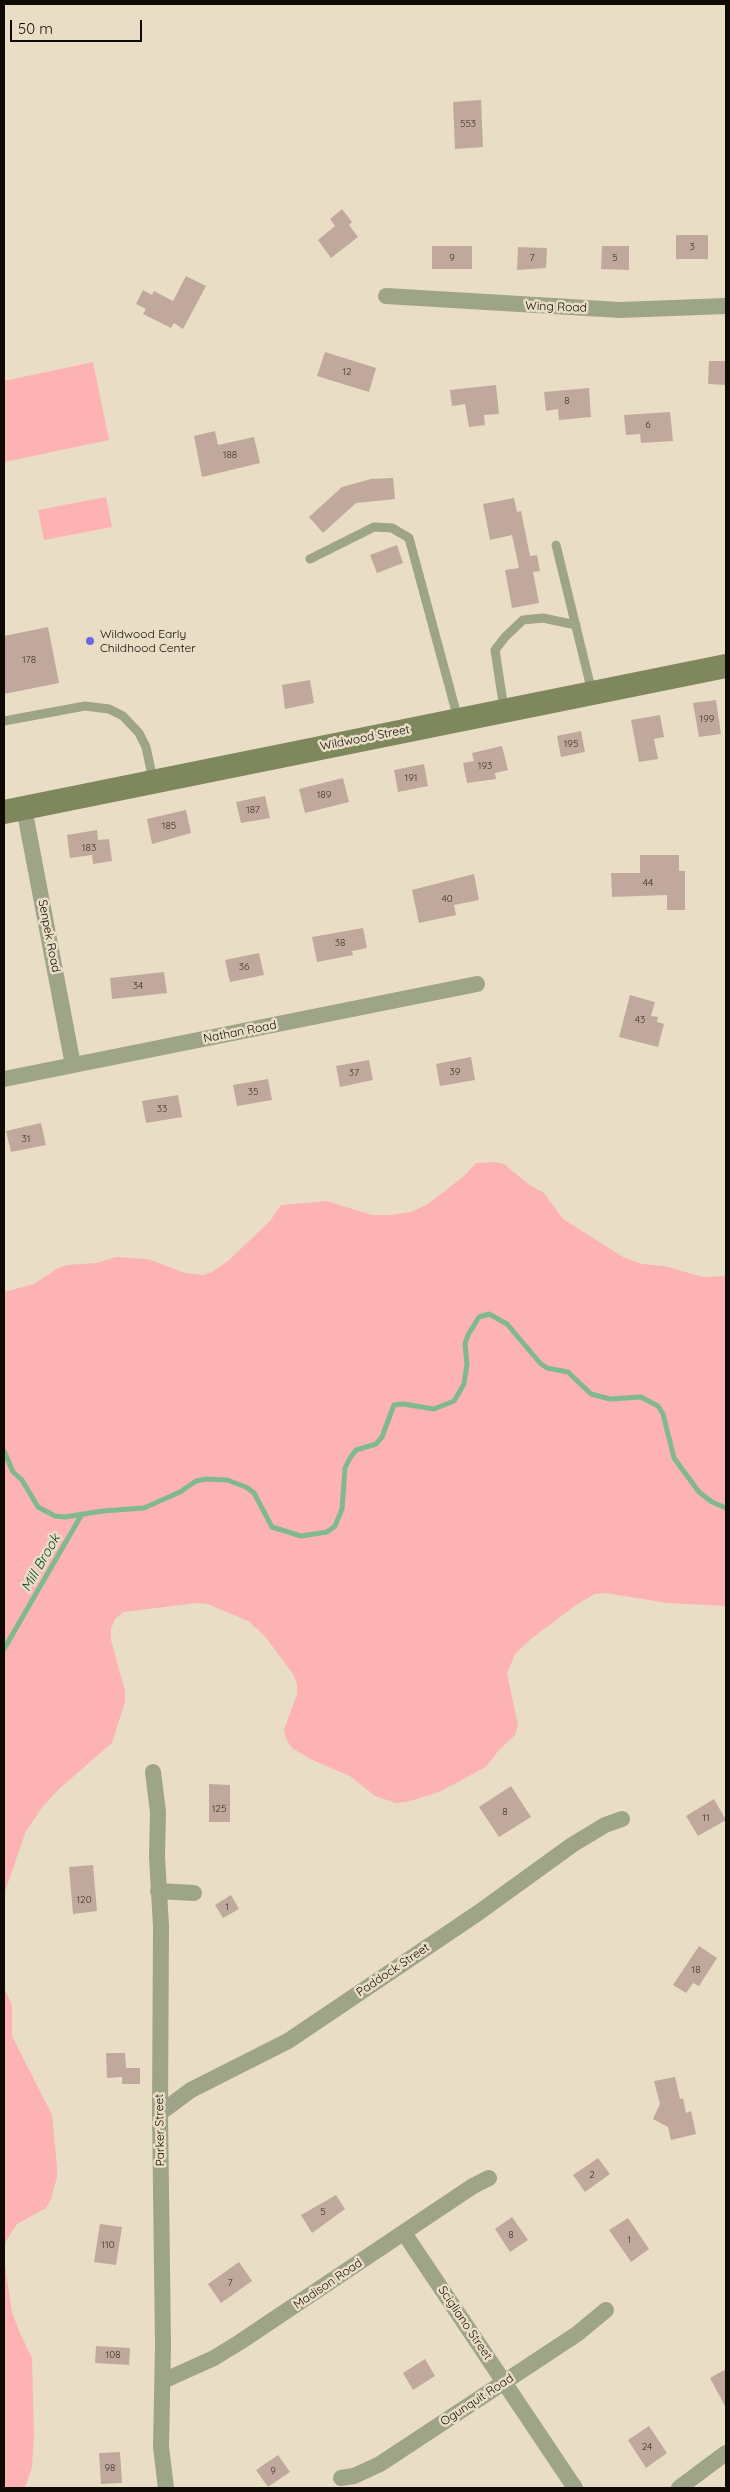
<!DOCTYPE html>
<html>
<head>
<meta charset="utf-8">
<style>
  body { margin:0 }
  #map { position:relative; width:730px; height:2492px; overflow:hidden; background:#e9ddc6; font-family:Quicksand,sans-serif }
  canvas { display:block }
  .frame { position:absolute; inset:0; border:5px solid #0f0b04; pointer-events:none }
  .scale { position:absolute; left:10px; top:20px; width:132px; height:22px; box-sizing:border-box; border:2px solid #0f0b04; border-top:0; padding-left:6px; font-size:15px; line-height:18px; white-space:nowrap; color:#0f0b04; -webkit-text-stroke:4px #e9ddc6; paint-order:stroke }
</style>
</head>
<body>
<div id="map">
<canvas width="730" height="2492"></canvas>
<div class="frame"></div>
<div class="scale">50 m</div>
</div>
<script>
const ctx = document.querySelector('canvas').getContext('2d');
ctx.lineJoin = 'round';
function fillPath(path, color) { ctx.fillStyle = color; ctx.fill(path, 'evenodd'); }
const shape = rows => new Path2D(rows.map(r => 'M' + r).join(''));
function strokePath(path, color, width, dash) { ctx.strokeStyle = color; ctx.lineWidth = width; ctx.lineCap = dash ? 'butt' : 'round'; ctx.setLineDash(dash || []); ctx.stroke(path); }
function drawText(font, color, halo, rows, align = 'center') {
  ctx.font = font + ' Quicksand,sans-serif'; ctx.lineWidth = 5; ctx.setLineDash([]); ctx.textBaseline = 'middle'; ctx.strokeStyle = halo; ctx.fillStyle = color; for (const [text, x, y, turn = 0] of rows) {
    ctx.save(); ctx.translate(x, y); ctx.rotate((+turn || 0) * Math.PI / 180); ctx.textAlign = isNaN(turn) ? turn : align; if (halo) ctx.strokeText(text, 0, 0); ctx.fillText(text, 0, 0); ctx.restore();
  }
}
fillPath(shape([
  [93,362,109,440,4,462,4,381],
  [106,497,112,527,44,540,38,510],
  [495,1162,504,1164,528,1184,544,1193,563,1219,623,1257,642,1264,664,1266,703,1277,726,1276,726,1606,667,1603,606,1593,595,1594,576,1605,531,1639,515,1654,507,1674,518,1725,515,1735,499,1750,486,1767,439,1792,407,1802,396,1803,375,1796,350,1776,310,1759,292,1748,286,1739,284,1730,297,1694,297,1684,293,1674,264,1635,248,1621,208,1604,198,1603,123,1612,115,1619,111,1629,111,1640,125,1691,125,1702,112,1743,60,1788,44,1805,26,1831,4,1894,4,1292,34,1284,58,1268,67,1265,96,1263,116,1257,148,1259,185,1273,203,1275,212,1272,228,1261,270,1221,281,1205,327,1201,372,1215,391,1215,411,1212,428,1204,464,1176,476,1163],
  [4,1988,12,2005,12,2036,52,2115,57,2167,57,2177,51,2199,46,2208,17,2224,4,2244],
  [4,2259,12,2312,19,2331,32,2358,34,2435,32,2467,25,2488,4,2488]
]), '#fdb2b4');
strokePath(shape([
  [4,1451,13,1472,22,1480,38,1507,55,1516,65,1517,103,1511,144,1508,180,1492,196,1481,206,1479,227,1480,246,1487,254,1493,272,1527,301,1536,327,1532,335,1526,342,1509,345,1468,350,1458,356,1450,376,1444,382,1437,394,1405,403,1404,434,1409,454,1401,464,1384,467,1364,465,1344,468,1335,479,1317,489,1314,507,1324,540,1363,547,1368,568,1372,591,1394,610,1399,641,1397,658,1406,663,1414,674,1458,699,1492,712,1502,726,1508],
  [4,1649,82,1514]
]), '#80ba8c', 5);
fillPath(shape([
  [481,100,483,147,455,149,453,102],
  [342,209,352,222,349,225,358,237,331,258,318,240,335,226,330,219],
  [676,235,708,235,708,259,676,259],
  [432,246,472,246,472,269,432,269],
  [602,246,629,246,629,270,601,269],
  [518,247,547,248,546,268,517,270],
  [186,276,206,286,183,329,174,323,171,328,143,314,146,309,136,304,143,290,152,295,154,291,173,301],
  [325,352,376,368,369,392,317,376],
  [709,361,726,361,726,385,708,384],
  [496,385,499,414,484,415,485,425,469,427,465,404,452,406,450,390],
  [589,388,591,417,559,420,558,409,546,411,544,392],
  [670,412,673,441,641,443,640,434,626,435,624,415],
  [215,431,218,445,254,437,260,463,202,477,194,436],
  [393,478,395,499,356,503,323,533,309,517,342,487,371,479],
  [514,498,517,512,521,511,530,556,537,555,540,571,533,572,539,603,512,608,505,570,519,568,512,535,490,540,483,504],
  [397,545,403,563,377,573,370,555],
  [48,627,59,683,4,694,4,636],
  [310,680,314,703,285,709,282,685],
  [716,700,721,734,699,737,693,703],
  [660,715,664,737,654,739,658,759,639,762,631,720],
  [581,731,585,752,561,757,557,736],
  [502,746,508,770,495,773,496,779,467,783,463,763,474,761,472,753],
  [424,764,428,786,398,792,394,770],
  [343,778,349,802,305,813,299,789],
  [265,796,270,818,241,823,236,802],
  [186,810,191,833,152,844,147,819],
  [97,830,98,840,109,839,112,861,93,864,92,855,70,858,67,835],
  [640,855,679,855,679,871,685,871,685,910,667,910,667,895,612,897,611,873,640,873],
  [474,874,479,900,454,905,456,915,419,923,412,890],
  [363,928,367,948,352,951,353,955,317,962,312,937],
  [259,953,264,975,230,982,225,960],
  [164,972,167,993,112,999,110,978],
  [630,995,655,1002,651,1016,658,1017,657,1022,664,1024,658,1047,619,1037],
  [471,1057,475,1080,440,1086,436,1064],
  [369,1060,373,1080,340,1087,336,1066],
  [268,1079,272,1100,237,1106,233,1085],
  [178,1095,182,1117,146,1123,142,1101],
  [41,1123,46,1145,11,1152,6,1131],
  [209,1784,230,1785,230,1822,209,1822],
  [511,1786,531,1817,499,1837,479,1807],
  [714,1799,726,1820,698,1836,686,1816],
  [93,1865,97,1911,73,1914,69,1867],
  [231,1895,239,1909,223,1918,215,1905],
  [699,1946,717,1958,699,1986,693,1983,686,1993,673,1985],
  [106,2053,125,2053,126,2068,140,2068,140,2084,122,2084,122,2077,107,2078],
  [675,2077,680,2099,683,2098,686,2113,691,2111,696,2134,671,2140,668,2127,653,2119,660,2104,654,2081],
  [598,2158,610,2174,585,2192,573,2175],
  [336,2195,345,2209,312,2233,301,2215],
  [512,2217,528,2240,510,2252,495,2229],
  [628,2218,649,2249,631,2262,609,2230],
  [100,2224,122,2227,116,2265,94,2262],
  [239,2262,252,2281,221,2303,208,2284],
  [96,2346,130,2348,129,2365,95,2363],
  [425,2359,435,2376,413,2390,403,2373],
  [726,2369,726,2408,710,2378],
  [649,2426,667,2453,646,2468,628,2440],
  [120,2452,122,2483,101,2484,99,2453],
  [278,2455,290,2472,268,2487,256,2470]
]), '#c0a99c');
strokePath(shape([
  [556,545,592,692],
  [310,559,374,527,392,528,409,538,458,719],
  [504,709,495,650,505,637,523,620,543,618,576,625],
  [4,721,85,706,109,709,123,716,139,733,146,747,153,780]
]), '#9ea487', 9);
strokePath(shape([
  [386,296,620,310,726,306],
  [24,808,73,1065],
  [4,1079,477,984],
  [153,1772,158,1812,157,1857,161,1926,160,2113,163,2345,161,2447,166,2488],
  [158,1891,194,1893],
  [160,2113,191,2090,288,2041,478,1913,572,1845,605,1825,622,1819],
  [404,2233,575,2488],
  [163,2381,214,2358,240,2342,473,2186,489,2178],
  [341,2478,354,2476,380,2464,577,2334,606,2310],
  [679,2488,726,2453]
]), '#9ea487', 16);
strokePath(shape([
  [4,812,726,666]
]), '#7f875c', 24);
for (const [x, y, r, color] of [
  [90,641,5,"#6868e2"]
]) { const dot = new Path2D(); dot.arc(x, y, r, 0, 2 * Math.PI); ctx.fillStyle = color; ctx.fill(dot); strokePath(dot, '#e9ddc6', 2); }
drawText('10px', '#3b322a', null, [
  ["553",468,124],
  ["3",692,247],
  ["9",452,258],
  ["7",532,258],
  ["5",615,258],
  ["12",347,372],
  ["8",567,401],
  ["6",648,425],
  ["188",230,455],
  ["178",29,660],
  ["199",707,719],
  ["195",571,744],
  ["193",485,766],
  ["191",411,778],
  ["189",324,795],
  ["187",253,810],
  ["185",169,826],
  ["183",89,848],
  ["44",648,883],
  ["40",447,899],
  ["38",340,943],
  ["36",244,967],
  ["34",138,986],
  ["43",640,1020],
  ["39",455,1072],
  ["37",354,1073],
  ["35",253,1092],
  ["33",162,1109],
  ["31",26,1139],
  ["125",219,1809],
  ["8",505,1812],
  ["11",706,1818],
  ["120",84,1900],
  ["1",227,1907],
  ["18",696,1970],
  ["2",592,2175],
  ["5",323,2212],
  ["8",511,2235],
  ["1",629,2240],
  ["110",108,2245],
  ["7",230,2283],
  ["108",113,2355],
  ["24",647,2447],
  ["98",110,2468],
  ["9",273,2471]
]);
drawText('12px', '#0f0b04', '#e9ddc6', [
  ["Wing Road",556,307,2],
  ["Wildwood Street",365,738,-11],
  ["Senpek Road",49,936,79],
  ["Nathan Road",240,1032,-11],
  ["Paddock Street",393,1970,-34],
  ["Parker Street",160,2130,-91],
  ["Madison Road",328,2284,-34],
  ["Scigliano Street",465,2323,56],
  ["Ogunquit Road",477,2400,-33]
]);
drawText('12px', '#0f0b04', '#e9ddc6', [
  ["Wildwood Early",100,634],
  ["Childhood Center",100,648]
], 'left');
drawText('italic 14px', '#0b4e23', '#e9ddc6', [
  ["Mill Brook",41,1563,-60]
]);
</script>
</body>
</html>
